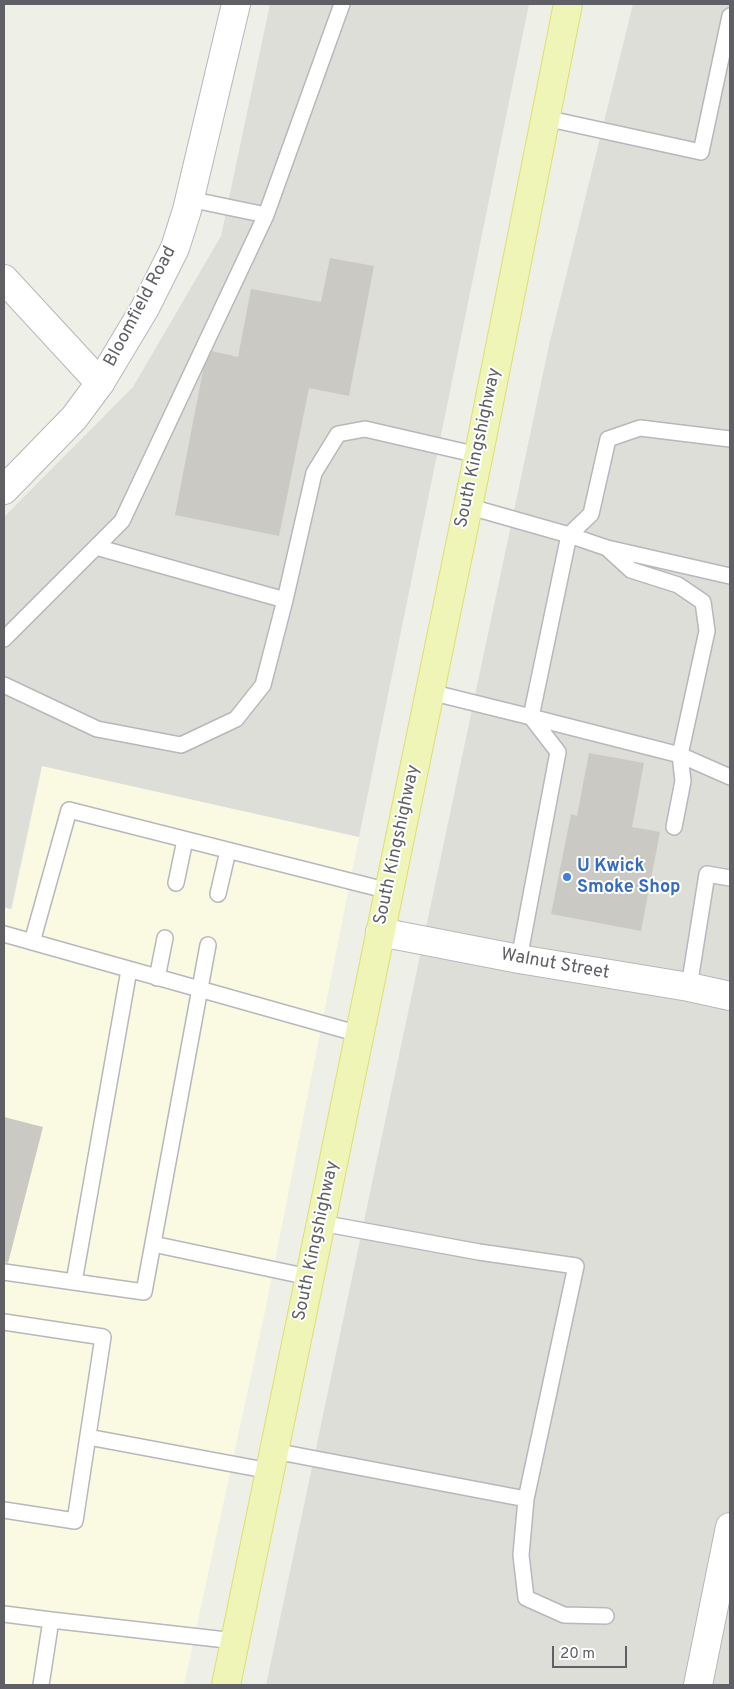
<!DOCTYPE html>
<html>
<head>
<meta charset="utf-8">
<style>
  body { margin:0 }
  #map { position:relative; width:734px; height:1689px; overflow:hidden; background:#eeefe7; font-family:Overpass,sans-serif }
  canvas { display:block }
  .frame { position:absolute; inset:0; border:5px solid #5f6065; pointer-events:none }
  .scale { position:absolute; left:552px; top:1646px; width:75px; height:22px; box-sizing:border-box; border:2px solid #5f6065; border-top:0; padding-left:6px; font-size:15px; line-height:18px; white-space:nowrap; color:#5f6065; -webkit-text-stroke:4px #fff; paint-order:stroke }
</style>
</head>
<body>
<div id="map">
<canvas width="734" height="1689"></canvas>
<div class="frame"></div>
<div class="scale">20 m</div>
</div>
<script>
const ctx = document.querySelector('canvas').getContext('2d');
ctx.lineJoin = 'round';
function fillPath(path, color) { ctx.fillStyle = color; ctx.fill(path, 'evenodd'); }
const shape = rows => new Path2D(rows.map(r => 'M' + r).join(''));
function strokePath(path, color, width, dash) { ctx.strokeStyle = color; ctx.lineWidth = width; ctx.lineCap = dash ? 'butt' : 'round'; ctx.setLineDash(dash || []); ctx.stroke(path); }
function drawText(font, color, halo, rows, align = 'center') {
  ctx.font = font + ' Overpass,sans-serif'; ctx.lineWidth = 4; ctx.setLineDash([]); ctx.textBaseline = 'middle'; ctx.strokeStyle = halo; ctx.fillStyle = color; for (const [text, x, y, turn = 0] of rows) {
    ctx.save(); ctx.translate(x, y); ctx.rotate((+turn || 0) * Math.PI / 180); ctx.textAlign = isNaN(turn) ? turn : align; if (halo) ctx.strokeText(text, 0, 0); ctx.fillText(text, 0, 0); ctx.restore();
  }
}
fillPath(shape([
  [42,766,359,837,264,1316,184,1685,4,1685,4,908,12,909]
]), '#f9fae1');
fillPath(shape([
  [270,4,529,4,359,837,42,766,11,909,4,907,4,517,133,387,221,236],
  [633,4,730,4,730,1685,266,1685,549,345]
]), '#deded9');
fillPath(shape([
  [330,258,374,266,349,396,309,388,279,536,175,515,207,350,238,357,251,289,321,302],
  [589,753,644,763,632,827,660,832,641,931,551,914,571,814,577,816],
  [4,1117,43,1127,8,1263,4,1262]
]), '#cac9c4');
const service = shape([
  [545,118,701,152,730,16],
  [189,199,266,215],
  [467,506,569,535,591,514,608,439,640,428,730,439],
  [96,547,285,600,314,473,338,434,365,429,478,455],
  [608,549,631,570,678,585,703,602,707,631,680,755,683,781,674,827],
  [4,639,122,521,266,215,342,4],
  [4,685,97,729,181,745,236,719,263,685,285,600],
  [430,692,531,717,569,535,607,548,730,576],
  [531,717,680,755,730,777],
  [176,883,185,840],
  [218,894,228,851],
  [4,934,359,1034],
  [32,942,69,810,389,891],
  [519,959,558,752,531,717],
  [157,978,165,938],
  [689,987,707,874,730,878],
  [153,1244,309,1277],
  [4,1272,74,1282,129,970],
  [74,1282,144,1292,208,945],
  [4,1322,103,1337,75,1521,4,1510],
  [88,1437,270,1471],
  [274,1451,526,1499,576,1266,479,1252,321,1223],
  [526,1499,521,1555,526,1598,564,1615,606,1616],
  [4,1614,51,1620],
  [41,1685,51,1620,235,1641]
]);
const minor = shape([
  [4,279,100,383],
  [380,932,519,959,689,987,730,996],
  [698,1685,730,1527]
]);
const tertiary = shape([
  [4,490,74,418,100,383,145,308,175,248,187,210,236,4]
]);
const primary = shape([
  [226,1685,481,443,568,4]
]);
strokePath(service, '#b7b7bc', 18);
strokePath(minor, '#b7b7bc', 30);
strokePath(tertiary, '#b7b7bc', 30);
strokePath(primary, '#dfde6f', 30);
strokePath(service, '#fff', 15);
strokePath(minor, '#fff', 28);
strokePath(tertiary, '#fff', 28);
strokePath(primary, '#eef5b6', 28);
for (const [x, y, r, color] of [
  [567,877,5,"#3f7fe0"]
]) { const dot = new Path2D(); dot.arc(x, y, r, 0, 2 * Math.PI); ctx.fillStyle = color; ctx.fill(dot); strokePath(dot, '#fff', 2); }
drawText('18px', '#5f6065', '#fff', [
  ["Bloomfield Road",141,307,-62],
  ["South Kingshighway",479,448,-78],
  ["South Kingshighway",398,845,-78],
  ["Walnut Street",555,965,10],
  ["South Kingshighway",317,1241,-78]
]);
drawText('bold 18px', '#366cbe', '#fff', [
  ["U Kwick",577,867],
  ["Smoke Shop",577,888]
], 'left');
</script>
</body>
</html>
